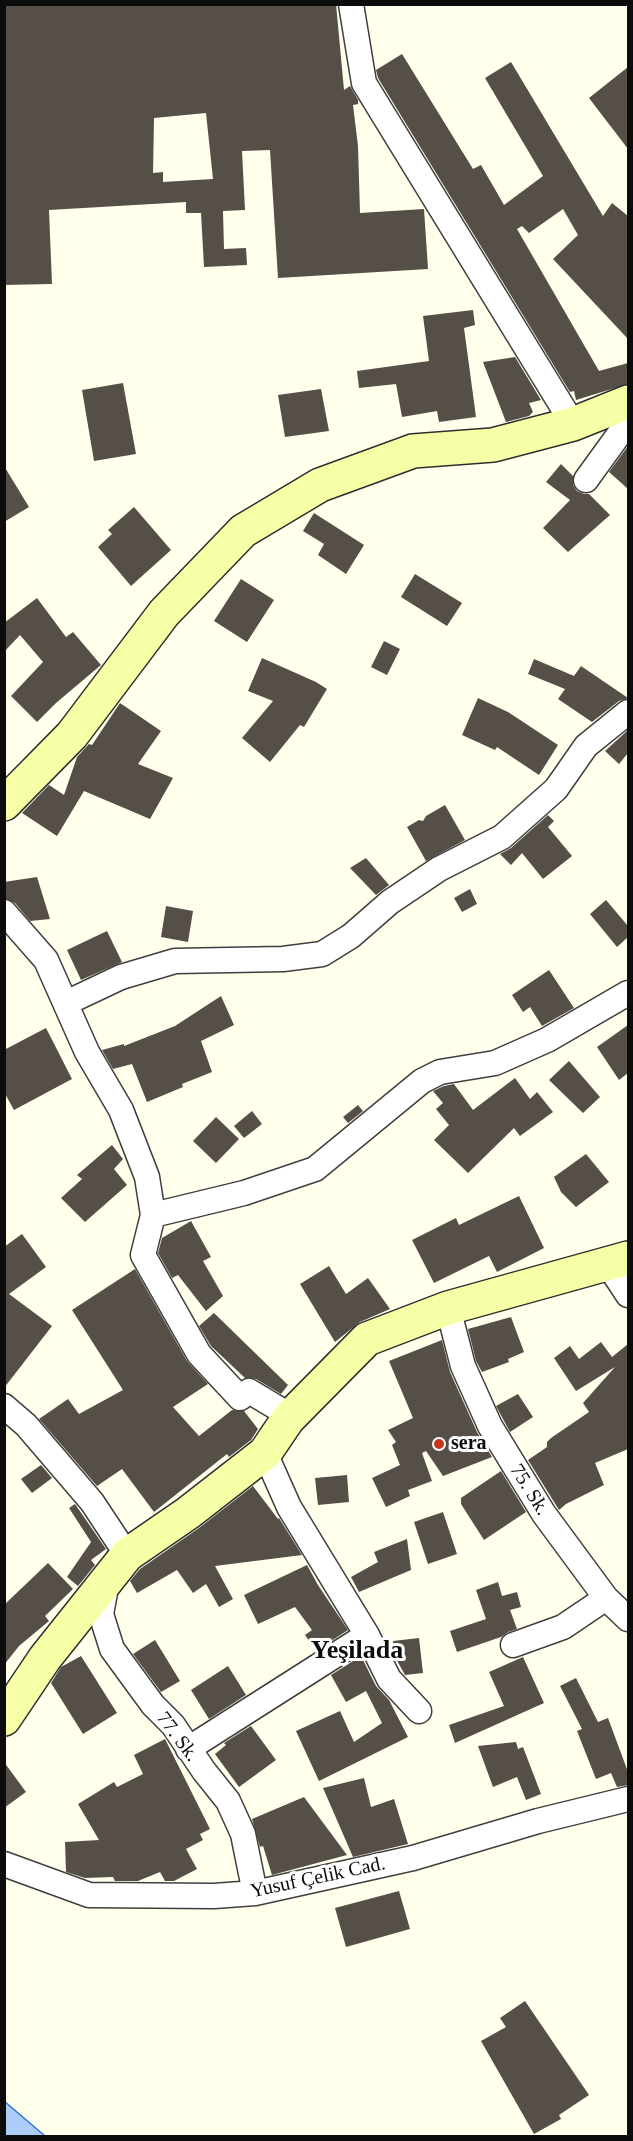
<!DOCTYPE html>
<html>
<head>
<meta charset="utf-8">
<style>
  body { margin:0 }
  #map { position:relative; width:633px; height:2141px; overflow:hidden; background:#ffffeb; font-family:Georgia,serif }
  canvas { display:block }
  .frame { position:absolute; inset:0; border:6px solid #0c0c0c; pointer-events:none }
</style>
</head>
<body>
<div id="map">
<canvas width="633" height="2141"></canvas>
<div class="frame"></div>
</div>
<script>
const ctx = document.querySelector('canvas').getContext('2d');
ctx.lineJoin = 'round';
function fillPath(path, color) { ctx.fillStyle = color; ctx.fill(path, 'evenodd'); }
const shape = rows => new Path2D(rows.map(r => 'M' + r).join(''));
function strokePath(path, color, width, dash) { ctx.strokeStyle = color; ctx.lineWidth = width; ctx.lineCap = dash ? 'butt' : 'round'; ctx.setLineDash(dash || []); ctx.stroke(path); }
function drawText(font, color, halo, rows, align = 'center') {
  ctx.font = font + ' Georgia,serif'; ctx.lineWidth = 6; ctx.setLineDash([]); ctx.textBaseline = 'middle'; ctx.strokeStyle = halo; ctx.fillStyle = color; for (const [text, x, y, turn = 0] of rows) {
    ctx.save(); ctx.translate(x, y); ctx.rotate((+turn || 0) * Math.PI / 180); ctx.textAlign = isNaN(turn) ? turn : align; if (halo) ctx.strokeText(text, 0, 0); ctx.fillText(text, 0, 0); ctx.restore();
  }
}
const water = shape([
  [4,2101,38,2130,45,2136,5,2136,4,2101]
]);
fillPath(water, '#adcdf9');
strokePath(water, '#3072d4', 1.5);
fillPath(shape([
  [4,4,336,4,344,90,350,86,358,100,358,104,353,105,358,146,360,213,424,209,428,269,278,278,270,150,242,151,245,210,223,211,224,249,246,248,247,265,204,267,201,213,186,213,186,202,49,210,52,284,4,285],
  [206,113,213,179,163,182,163,172,153,173,154,118],
  [402,54,473,169,481,165,504,205,543,176,485,78,511,62,603,216,612,203,628,216,628,339,553,259,578,235,563,209,529,233,522,226,517,229,599,371,628,363,628,384,576,400,574,391,570,392,378,78,376,70],
  [628,67,628,149,589,98],
  [473,310,475,325,464,328,476,417,439,422,437,411,402,417,396,384,359,388,357,371,429,361,423,316],
  [515,357,541,400,529,403,533,412,529,416,506,422,483,362],
  [123,383,136,454,94,461,82,390],
  [321,389,329,431,285,437,278,395],
  [628,446,628,489,609,472],
  [561,464,573,476,573,485,577,491,584,494,589,494,610,515,568,552,543,528,570,500,546,482],
  [4,466,29,507,4,522],
  [134,507,171,550,131,586,98,547,112,534,108,530],
  [314,513,364,545,346,574,318,555,324,544,303,531],
  [415,574,462,603,447,626,401,597],
  [241,579,274,600,247,642,214,621],
  [37,598,66,637,73,632,101,665,56,703,37,722,11,696,43,662,20,635,4,652,4,623],
  [384,641,400,649,387,675,371,667],
  [262,658,316,682,327,689,304,727,300,725,270,762,242,738,273,701,248,691],
  [534,659,574,676,581,666,628,698,619,701,592,722,558,699,565,689,528,674],
  [478,698,508,712,558,745,539,775,497,747,495,750,462,735],
  [120,703,161,731,138,764,173,778,150,819,84,791,57,836,22,813,49,785,64,795,77,757,89,744,92,745],
  [628,730,628,753,619,764,605,751],
  [445,805,465,840,426,861,407,827,419,820,423,821,426,816],
  [548,815,554,821,548,827,572,856,543,879,522,853,511,865,500,854,511,848],
  [366,858,389,885,376,895,350,868],
  [37,877,50,919,30,921,15,903,4,898,4,882],
  [470,889,477,904,462,912,454,898],
  [606,900,628,926,628,937,617,947,590,914],
  [166,906,193,911,188,942,161,937],
  [107,931,122,962,81,980,67,950],
  [549,970,574,1008,542,1026,530,1007,523,1012,512,995],
  [221,996,234,1025,201,1041,212,1072,182,1084,183,1087,147,1102,132,1064,113,1069,102,1050,124,1044,124,1046,175,1026],
  [628,1025,628,1073,619,1080,597,1047],
  [46,1028,72,1079,14,1110,4,1092,4,1050],
  [569,1061,600,1097,583,1113,549,1080],
  [515,1078,530,1099,537,1092,553,1112,520,1136,514,1128,468,1173,434,1140,449,1125,436,1109,443,1103,433,1091,444,1086,454,1084,473,1110],
  [358,1105,363,1111,348,1123,343,1117],
  [252,1111,262,1124,244,1138,234,1126],
  [216,1117,239,1139,216,1163,193,1141],
  [112,1145,123,1159,114,1169,127,1185,85,1222,61,1198,82,1179,77,1175],
  [586,1154,609,1182,576,1207,561,1192,554,1177],
  [519,1196,544,1248,497,1272,489,1256,434,1283,412,1240,456,1218,459,1225],
  [191,1221,211,1257,203,1261,223,1296,206,1311,178,1275,172,1278,158,1253,162,1238],
  [22,1234,46,1267,9,1294,52,1326,4,1388,4,1247],
  [329,1266,346,1294,368,1278,390,1309,360,1322,335,1342,300,1284],
  [135,1269,187,1361,208,1384,173,1407,199,1436,232,1410,244,1411,258,1429,251,1440,229,1457,227,1454,154,1512,122,1469,97,1486,39,1419,68,1399,79,1414,123,1390,72,1310],
  [214,1313,288,1385,281,1394,256,1379,245,1378,211,1346,199,1326],
  [511,1317,524,1352,508,1359,509,1362,482,1372,476,1361,468,1329],
  [442,1340,450,1372,477,1432,492,1457,443,1476,426,1451,422,1453,432,1481,408,1490,410,1496,386,1507,372,1478,400,1465,392,1445,396,1442,388,1430,413,1418,389,1361],
  [601,1342,612,1357,628,1344,628,1449,595,1463,604,1485,566,1504,559,1510,528,1460,547,1447,547,1442,551,1438,589,1412,583,1403,615,1367,576,1391,554,1358,570,1346,579,1359],
  [518,1394,533,1417,510,1432,496,1406],
  [41,1465,52,1478,32,1493,21,1479],
  [501,1471,526,1512,484,1540,461,1504,461,1498],
  [347,1475,349,1502,318,1505,315,1478],
  [253,1486,278,1519,279,1518,302,1555,215,1566,233,1599,219,1607,206,1584,193,1593,177,1570,137,1593,130,1581,140,1569,199,1528],
  [75,1504,106,1549,91,1560,95,1565,78,1586,67,1577,91,1542,69,1508],
  [443,1512,457,1554,428,1564,414,1522],
  [407,1539,411,1570,359,1592,351,1577,378,1562,374,1552],
  [48,1563,73,1589,45,1616,49,1621,19,1646,4,1665,4,1605],
  [307,1565,318,1585,348,1630,316,1651,305,1635,312,1630,295,1607,258,1624,244,1595],
  [498,1582,502,1596,517,1592,521,1607,510,1610,517,1629,508,1632,501,1637,457,1652,450,1631,486,1619,476,1590],
  [419,1638,423,1673,405,1675,395,1657,393,1641],
  [155,1640,180,1681,161,1692,133,1654],
  [81,1656,117,1713,83,1734,51,1683,61,1667],
  [361,1656,376,1686,389,1700,408,1737,319,1781,296,1731,340,1711,354,1742,382,1723,366,1691,346,1702,331,1675],
  [523,1657,544,1703,455,1743,449,1725,504,1706,489,1672],
  [228,1666,246,1695,209,1719,191,1690],
  [576,1678,598,1722,608,1718,628,1772,628,1785,617,1787,611,1773,596,1779,577,1731,582,1729,560,1686],
  [251,1726,276,1760,239,1787,215,1754,226,1745,224,1743],
  [165,1739,210,1829,200,1834,203,1840,186,1849,197,1869,174,1881,165,1881,160,1872,138,1881,115,1881,113,1877,85,1878,66,1872,65,1842,99,1840,78,1804,114,1782,117,1787,143,1774,134,1755],
  [516,1742,518,1749,523,1747,541,1794,526,1800,517,1777,493,1787,478,1746],
  [4,1762,26,1792,4,1808],
  [364,1778,371,1807,394,1799,408,1844,353,1857,323,1788],
  [304,1797,347,1855,272,1875,263,1846,260,1847,252,1819],
  [399,1891,410,1929,346,1947,335,1908],
  [525,2001,589,2095,559,2115,561,2119,534,2134,481,2041,506,2027,500,2018]
]), '#554f48');
const street = shape([
  [351,4,364,83,573,424],
  [586,480,628,422],
  [4,912,46,960,87,1052,121,1110,147,1177,153,1215,143,1255,199,1354,240,1398,249,1391,279,1409,288,1419],
  [66,1003,121,977,175,961,283,959,322,954,351,936,390,902,439,869,502,837,556,789,586,746,628,712],
  [153,1215,244,1193,315,1169,422,1081,440,1072,495,1063,547,1040,628,993],
  [607,1263,628,1295],
  [448,1308,463,1366,490,1426,544,1514,606,1598,628,1619],
  [4,1406,26,1425,92,1502,127,1555],
  [265,1453,289,1507,367,1635,389,1679,419,1711],
  [107,1582,101,1614,112,1649,153,1705,173,1725,204,1771,228,1801,243,1834,255,1893],
  [513,1645,563,1627,606,1598],
  [188,1749,367,1635],
  [4,1864,89,1895,214,1896,255,1893,413,1858,538,1821,628,1799]
]);
const secondary = shape([
  [4,804,72,735,164,613,243,531,320,485,413,451,493,445,573,424,628,402],
  [4,1719,45,1658,127,1555,188,1513,265,1453,288,1419,367,1339,448,1308,628,1258]
]);
strokePath(street, '#3f3f3f', 27);
strokePath(secondary, '#2e2e2e', 36);
strokePath(street, '#fff', 24);
strokePath(secondary, '#f7ffa6', 33);
for (const [x, y, r, color] of [
  [439,1444,6,"#c2371e"]
]) { const dot = new Path2D(); dot.arc(x, y, r, 0, 2 * Math.PI); ctx.fillStyle = color; ctx.fill(dot); strokePath(dot, '#fff', 2); }
drawText('bold 20px', '#0c0c0c', '#fff', [
  ["sera",451,1444]
], 'left');
drawText('20px', '#0c0c0c', '#fff', [
  ["75. Sk.",529,1490,58],
  ["77. Sk.",177,1737,53],
  ["Yusuf Çelik Cad.",318,1878,-12]
]);
drawText('bold 26px', '#0c0c0c', '#fff', [
  ["Yeşilada",357,1651]
]);
</script>
</body>
</html>
